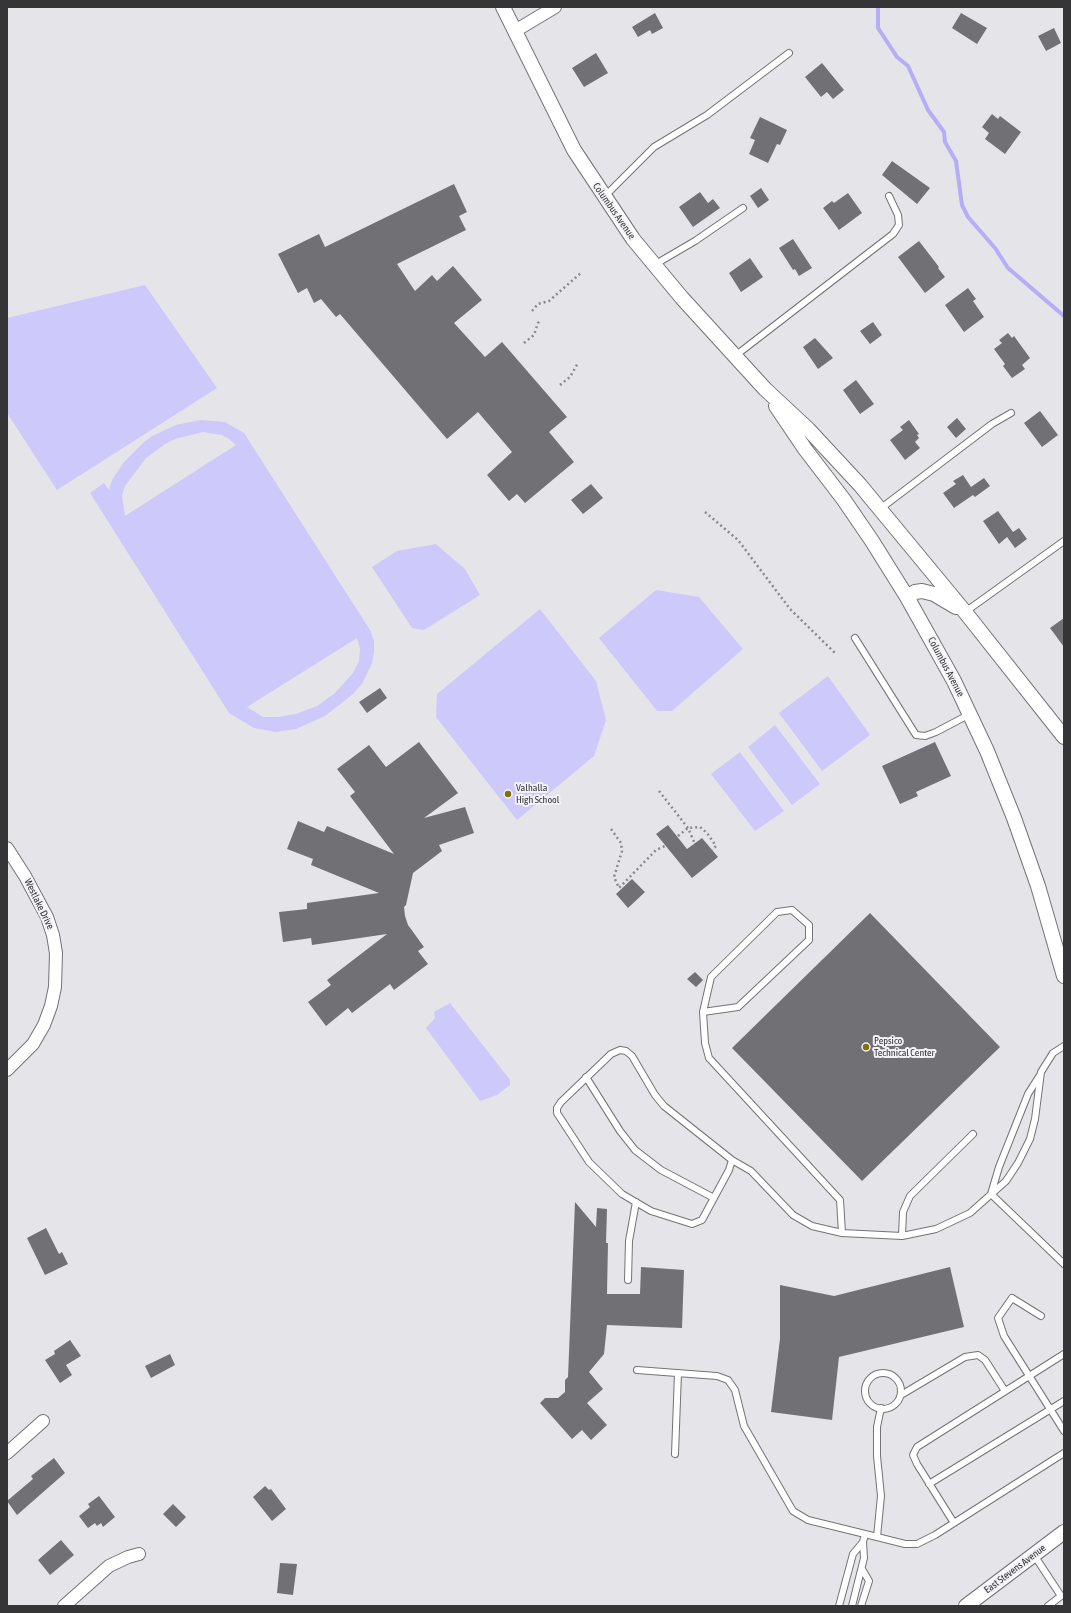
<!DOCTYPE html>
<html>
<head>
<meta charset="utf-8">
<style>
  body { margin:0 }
  #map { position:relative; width:1071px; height:1613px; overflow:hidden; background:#e5e4e9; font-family:"Asap Condensed",sans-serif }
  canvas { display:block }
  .frame { position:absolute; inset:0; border:8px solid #353537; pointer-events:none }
</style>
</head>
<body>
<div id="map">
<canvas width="1071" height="1613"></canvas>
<div class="frame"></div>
</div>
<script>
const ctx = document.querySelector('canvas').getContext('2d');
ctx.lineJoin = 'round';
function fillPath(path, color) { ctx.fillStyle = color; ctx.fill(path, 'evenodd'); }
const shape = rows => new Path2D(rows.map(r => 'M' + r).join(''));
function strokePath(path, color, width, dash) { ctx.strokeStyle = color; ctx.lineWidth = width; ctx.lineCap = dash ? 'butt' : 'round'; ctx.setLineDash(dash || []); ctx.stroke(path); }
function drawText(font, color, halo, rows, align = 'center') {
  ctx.font = font + ' "Asap Condensed",sans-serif'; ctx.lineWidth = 4; ctx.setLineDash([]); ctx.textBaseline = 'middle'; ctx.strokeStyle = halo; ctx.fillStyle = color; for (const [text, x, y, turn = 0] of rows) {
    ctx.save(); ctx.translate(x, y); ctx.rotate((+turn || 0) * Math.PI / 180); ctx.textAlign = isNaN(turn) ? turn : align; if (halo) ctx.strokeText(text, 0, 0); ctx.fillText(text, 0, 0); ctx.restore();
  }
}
fillPath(shape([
  [145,285,217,388,57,490,7,413,7,318],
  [201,420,225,422,244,433,370,630,374,641,374,652,372,663,362,684,353,694,325,716,296,729,276,732,254,728,229,713,90,493,104,483,109,490,112,480,124,462,143,443,152,436,176,425],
  [203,432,222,435,229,439,236,445,125,516,122,496,125,486,146,458,165,444,175,439],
  [357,638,360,648,359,661,353,673,335,693,317,706,296,714,278,717,263,717,247,707],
  [436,544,465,569,480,595,424,630,412,628,372,567,397,551],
  [656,590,699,597,743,649,672,711,657,711,599,638],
  [540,609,596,681,606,720,594,756,517,820,436,717,437,694],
  [828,676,870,735,822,771,779,713],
  [775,725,820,784,792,805,748,747],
  [740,752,784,811,755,831,711,774],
  [450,1003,510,1080,510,1085,497,1095,480,1101,426,1028,435,1018,434,1012]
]), '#cec9fb');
strokePath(shape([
  [878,7,878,28,897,57,908,66,928,110,944,132,945,142,956,161,962,205,968,217,995,248,1008,268,1064,316]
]), '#b5adf6', 4);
fillPath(shape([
  [655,13,663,28,652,34,650,30,638,37,632,27],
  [961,13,987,28,977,44,952,28],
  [1054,28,1061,43,1046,51,1038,36],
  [596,53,608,73,584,87,572,68],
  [822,63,844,90,833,99,827,92,821,97,805,77],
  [992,114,998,119,1000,116,1021,132,1005,154,985,139,989,133,982,127],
  [760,117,787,130,780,145,777,144,768,163,749,154,755,140,750,138],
  [892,161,930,188,917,204,882,175],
  [454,184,467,212,459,216,466,230,397,264,415,291,432,275,437,281,453,266,482,300,454,323,485,357,502,342,567,417,549,432,574,462,525,503,517,494,509,501,487,475,512,452,478,412,447,439,340,314,336,317,321,299,314,303,307,288,298,293,278,254,319,234,325,247],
  [761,188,769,200,758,208,750,196],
  [700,192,708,203,713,199,720,208,693,227,679,207],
  [848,193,862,213,839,230,823,208,832,201,834,203],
  [793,239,812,268,799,276,795,269,793,270,779,248],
  [919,241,939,267,938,268,945,277,925,293,898,257],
  [750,258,763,277,741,292,729,273],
  [968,288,976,299,973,301,984,317,964,332,945,305],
  [873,322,882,335,870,344,860,331],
  [1008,333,1012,338,1014,336,1030,358,1022,365,1025,369,1012,378,1003,366,1005,364,994,349,1002,343,999,340],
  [815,338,833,358,818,369,803,347],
  [856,380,874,404,860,414,843,390],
  [1040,411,1058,435,1042,447,1024,423],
  [957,418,966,429,956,438,947,427],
  [909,420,919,434,917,435,919,438,915,442,920,448,905,460,890,440,903,430,900,427],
  [963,475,971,487,984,478,990,486,975,497,973,495,954,508,943,493,956,484,953,481],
  [591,484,603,498,583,514,571,500],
  [998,511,1013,532,1019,528,1027,539,1015,548,1007,537,999,544,983,521],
  [1064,618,1064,647,1050,628],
  [380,688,387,698,367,713,359,702],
  [419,742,458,793,424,818,465,807,474,833,439,845,442,851,413,873,406,905,404,907,405,916,408,925,424,947,418,951,428,964,394,990,390,984,352,1013,348,1008,326,1026,308,1002,331,985,327,980,387,934,312,945,311,938,283,942,279,912,307,909,307,903,379,893,311,865,313,859,287,849,298,821,324,832,327,826,394,854,350,796,355,792,337,769,369,745,386,767],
  [935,742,951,776,916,792,918,796,900,804,882,766],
  [668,825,687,849,702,838,718,857,692,878,656,834],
  [632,879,645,892,628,908,616,894],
  [870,913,1000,1047,862,1181,732,1048],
  [695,972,703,980,696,987,687,979],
  [575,1202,596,1227,597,1208,607,1209,606,1243,608,1243,607,1294,640,1294,641,1267,684,1270,682,1328,607,1325,604,1354,589,1372,603,1389,587,1403,607,1425,591,1440,582,1430,572,1439,540,1403,545,1398,558,1398,565,1392,565,1380,568,1377],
  [46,1228,59,1254,62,1252,68,1264,45,1275,27,1238],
  [950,1267,964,1327,839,1357,832,1420,771,1412,780,1339,780,1285,834,1296],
  [70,1340,81,1356,66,1365,72,1375,60,1383,45,1360,55,1354,54,1351],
  [170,1354,175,1365,151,1378,145,1366],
  [54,1458,65,1473,17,1515,7,1501,33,1479,31,1476],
  [265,1486,269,1490,271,1489,286,1509,272,1521,253,1497],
  [99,1496,115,1517,103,1527,101,1523,97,1526,95,1523,88,1528,79,1516,90,1507,88,1504],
  [173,1504,186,1517,176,1527,163,1514],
  [61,1540,74,1555,50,1575,38,1560],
  [280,1563,297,1564,293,1595,277,1593]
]), '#717175');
const service = shape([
  [605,196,654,147,707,115,789,53],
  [654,265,695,241,743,208],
  [735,356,893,234,899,225,898,215,889,196],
  [880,509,992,424,1011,413],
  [965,612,1064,541],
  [855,638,916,735,925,736,936,732,970,714],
  [703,1012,738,1007,809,940,809,925,792,910,777,912,711,977,703,1012,705,1043,709,1058,840,1200,842,1233],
  [620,1050,626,1051,632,1056,655,1095,664,1106,732,1160,729,1170,702,1220,692,1224,651,1211,622,1194,589,1162,557,1113,557,1108,561,1102,611,1054,620,1050],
  [1040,1075,1028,1094,999,1167,991,1194,1064,1264],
  [586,1077,620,1131,635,1150,661,1170,714,1198],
  [732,1160,751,1171,793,1215,812,1226,842,1233,902,1236,936,1229,970,1213,1006,1181,1018,1163,1030,1139,1035,1119,1041,1072,1053,1053,1064,1046],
  [902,1236,903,1212,910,1196,973,1134],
  [628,1280,629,1241,636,1202],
  [1041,1316,1012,1298,998,1318,1004,1336,1064,1431],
  [637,1370,717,1376,728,1380,735,1390,744,1426,793,1511,808,1520,865,1534,863,1542,864,1558,852,1606],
  '865 1391a18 18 0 1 1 36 0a18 18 0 1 1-36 0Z',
  [901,1395,965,1357,978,1355,985,1360,1005,1391],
  [675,1454,678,1373],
  [929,1484,1064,1401],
  [954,1523,917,1464,913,1455,917,1447,1064,1354],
  [865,1534,905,1544,917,1544,935,1535,1064,1453],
  [877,1537,881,1496,877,1456,877,1427,881,1408],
  [1034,1555,1061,1596,1048,1606],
  [839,1606,853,1554,863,1542],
  [861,1606,869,1581,862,1569]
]);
const minor = shape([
  [515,31,555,7],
  [7,848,25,876,47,917,53,935,56,953,55,987,51,1006,44,1025,33,1044,7,1070],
  [7,1453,43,1421],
  [64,1606,109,1566,128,1557,139,1554]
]);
const tertiary = shape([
  [503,7,574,150,633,239,682,298,765,389,808,429,860,485,965,612,1064,737],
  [776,406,805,449,844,500,872,541,907,597,954,681,987,751,1014,818,1038,886,1064,976],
  [907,597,915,592,922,591,934,594,956,607],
  [966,1606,1064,1532]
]);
strokePath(service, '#737378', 8);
strokePath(minor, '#737378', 14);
strokePath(tertiary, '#737378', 16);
strokePath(shape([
  [532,311,538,304,549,301,582,272],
  [524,343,534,335,538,323,541,320],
  [560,385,570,377,578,363],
  [705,512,738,540,790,609,836,654],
  [659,791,688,828,695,844],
  [611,829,621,843,622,851,614,877,619,888,656,850,665,846],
  [678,836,688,828,700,827,707,833,716,846,712,850]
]), '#8a8a8d', 2.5, [2, 3]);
strokePath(service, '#fff', 6);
strokePath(minor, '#fff', 12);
strokePath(tertiary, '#fff', 14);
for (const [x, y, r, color] of [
  [508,794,4,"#846f0d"],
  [866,1047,4,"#846f0d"]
]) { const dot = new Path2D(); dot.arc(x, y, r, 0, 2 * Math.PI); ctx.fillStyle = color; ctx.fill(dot); strokePath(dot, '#f2f2f7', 1.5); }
drawText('10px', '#353537', '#f2f2f7', [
  ["Columbus Avenue",614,211,55],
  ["Columbus Avenue",946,667,62],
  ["Westlake Drive",39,904,64],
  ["East Stevens Avenue",1015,1569,-37]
]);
drawText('10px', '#353537', '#f2f2f7', [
  ["Valhalla",516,788],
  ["High School",516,800],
  ["Pepsico",874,1041],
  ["Technical Center",874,1053]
], 'left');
</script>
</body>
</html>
